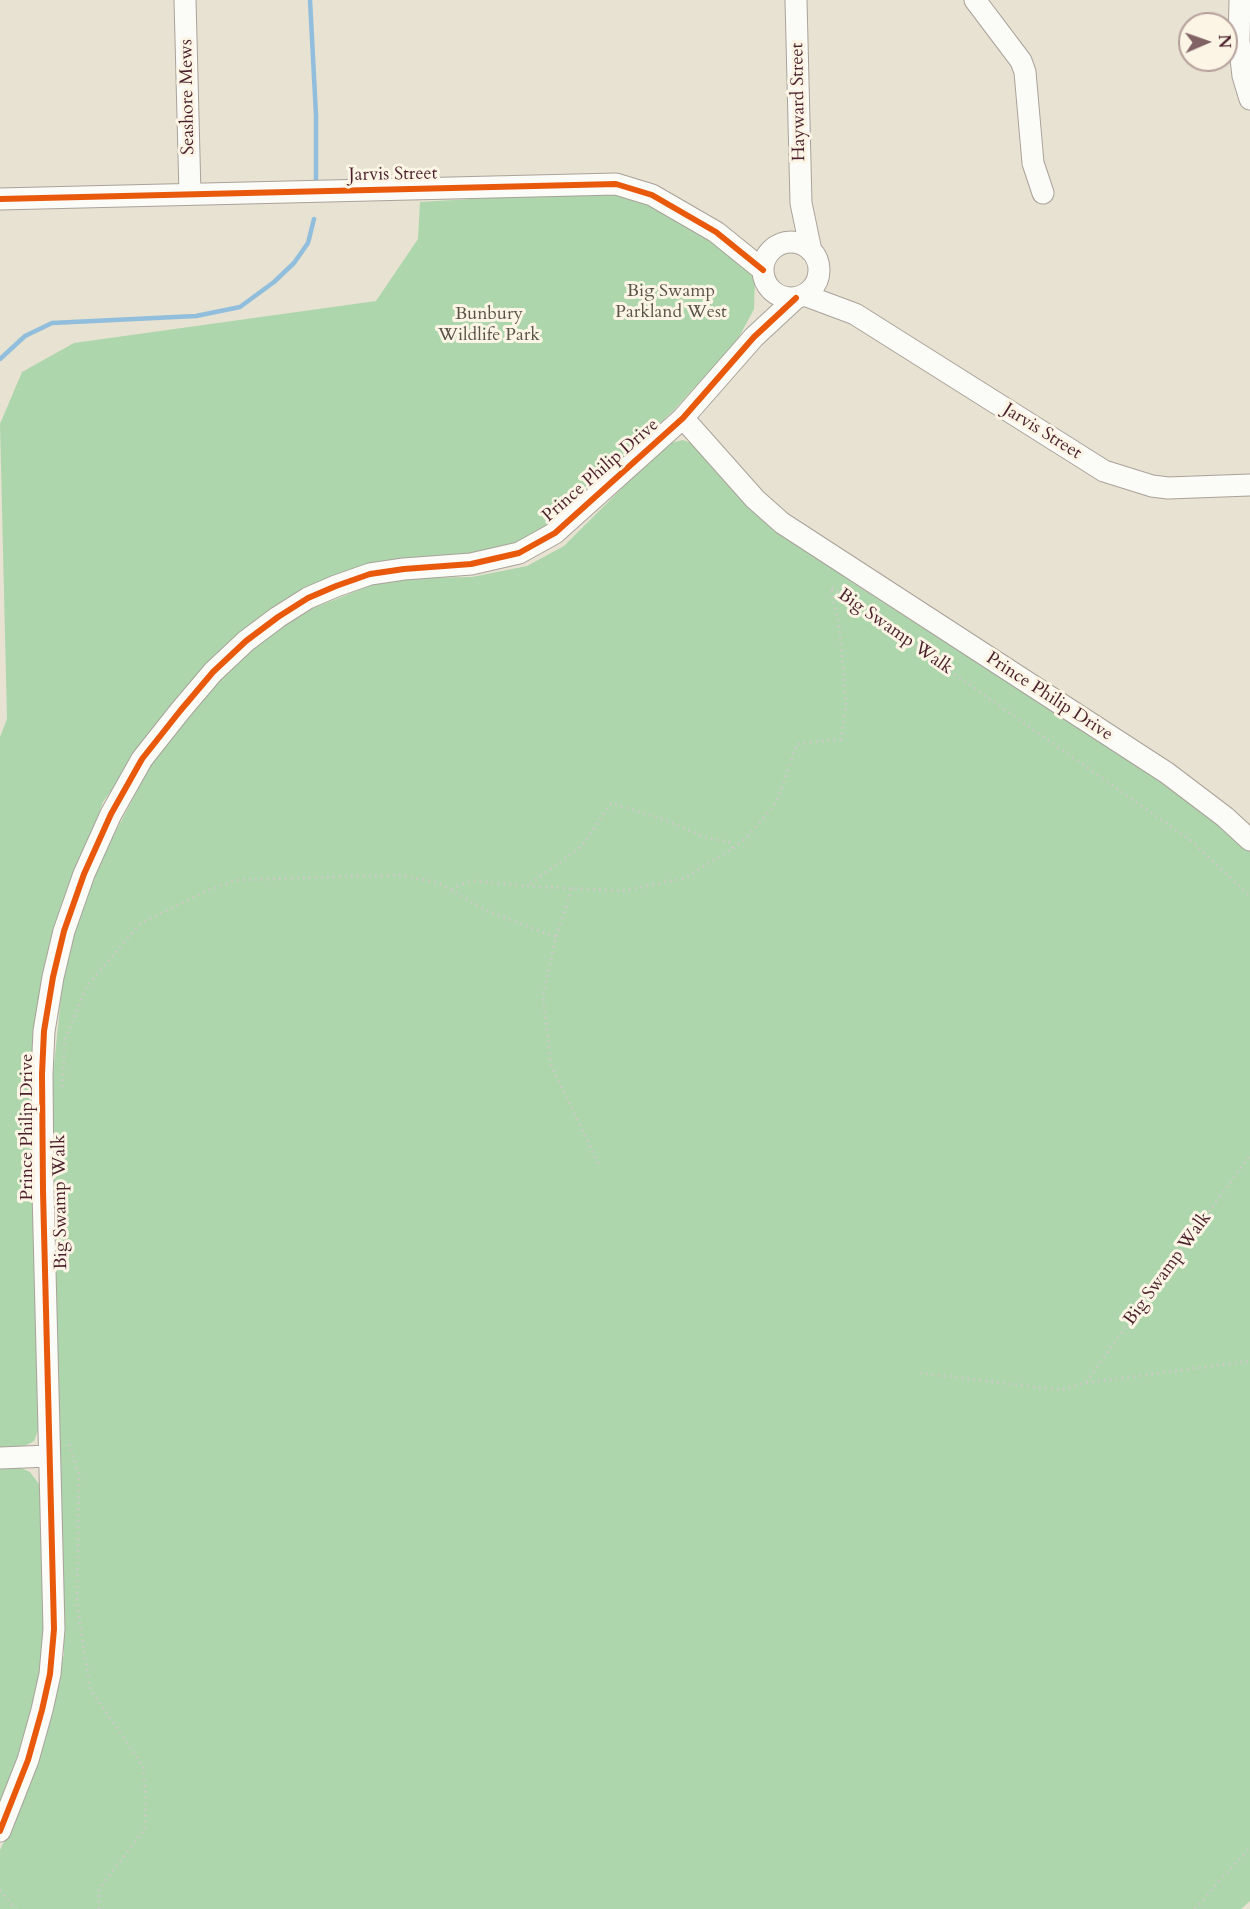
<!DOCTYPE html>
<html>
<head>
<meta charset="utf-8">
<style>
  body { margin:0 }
  #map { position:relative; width:1250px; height:1909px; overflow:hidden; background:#e7e2d1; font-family:Cardo,serif }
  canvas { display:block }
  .north { position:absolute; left:1178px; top:12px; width:60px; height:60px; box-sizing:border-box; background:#fcf5e5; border:2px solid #b59f9b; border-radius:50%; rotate:88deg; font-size:16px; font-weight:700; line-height:24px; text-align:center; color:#4a1f2b }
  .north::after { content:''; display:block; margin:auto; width:21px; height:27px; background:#816365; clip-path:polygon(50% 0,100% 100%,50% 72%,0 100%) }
</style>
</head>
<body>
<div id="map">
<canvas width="1250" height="1909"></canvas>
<div class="north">N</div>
</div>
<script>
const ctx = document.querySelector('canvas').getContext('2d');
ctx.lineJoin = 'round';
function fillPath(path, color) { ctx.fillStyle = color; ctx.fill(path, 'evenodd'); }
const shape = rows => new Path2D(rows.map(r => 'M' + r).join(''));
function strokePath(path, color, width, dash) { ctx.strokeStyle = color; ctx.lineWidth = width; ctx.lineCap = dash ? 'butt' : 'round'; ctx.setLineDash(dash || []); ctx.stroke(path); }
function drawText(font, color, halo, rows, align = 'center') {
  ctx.font = font + ' Cardo,serif'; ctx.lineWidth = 6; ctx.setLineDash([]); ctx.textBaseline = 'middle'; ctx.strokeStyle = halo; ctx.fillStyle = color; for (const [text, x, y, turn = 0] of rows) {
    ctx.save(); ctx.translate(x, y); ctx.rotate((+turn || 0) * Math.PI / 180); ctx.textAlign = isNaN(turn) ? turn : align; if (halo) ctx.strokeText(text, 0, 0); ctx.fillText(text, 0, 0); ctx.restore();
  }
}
fillPath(shape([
  [605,191,635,196,712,240,736,257,755,280,754,309,737,341,674,410,545,530,506,547,291,598,146,742,103,802,60,917,36,1025,32,1061,38,1430,34,1441,23,1447,0,1448,0,737,7,719,0,424,22,372,74,343,376,301,418,239,420,202],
  [683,440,699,446,764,520,853,583,1173,788,1229,831,1250,852,1250,1901,1241,1909,0,1909,0,1850,15,1818,57,1683,64,1654,53,1190,53,1076,64,966,94,873,151,764,237,659,303,612,372,585,414,578,472,577,527,566,564,546,666,444],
  [16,1466,30,1472,39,1484,46,1630,42,1677,24,1747,0,1810,0,1467]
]), '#add6ac');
strokePath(shape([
  [310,0,316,115,316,181],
  [0,359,25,336,52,323,196,316,240,307,274,282,294,263,308,243,314,219]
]), '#90bedc', 4.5);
const minor = shape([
  [185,0,190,194],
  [796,0,801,203,811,251],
  [975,0,1021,61,1025,72,1033,163,1043,193],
  [1240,0,1239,41,1243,76,1250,99],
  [0,199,616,184,652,195,716,232,763,270],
  '763 270a28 28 0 1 1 56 0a28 28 0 1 1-56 0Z',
  [804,295,855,314,1104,471,1152,486,1168,488,1250,485],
  [683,418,755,499,782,523,1167,773,1225,817,1250,840],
  [0,1458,49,1456],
  [0,1831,28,1760,42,1710,50,1674,54,1629,43,1191,42,1074,44,1031,53,977,64,931,84,874,111,814,142,759,180,711,213,672,246,641,278,617,308,598,336,586,370,574,404,569,471,564,519,553,555,533,683,418,754,337,796,298]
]);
strokePath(minor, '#aaa29a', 23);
strokePath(shape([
  [832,588,1190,840,1250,896],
  [733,848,729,842,707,838,662,819,611,803,582,846,527,886,623,891,685,878,733,848,747,837,776,803,797,744,841,739,846,705,840,632,831,587],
  [572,889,556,937,543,996,551,1065,599,1165],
  [452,890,459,885,473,881,527,886],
  [62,1087,65,1039,87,986,141,923,204,892,235,880,400,875,439,883,487,911,556,937],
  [920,1373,1060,1390,1085,1383,1250,1361],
  [1086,1382,1250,1155],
  [69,1444,79,1474,77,1603,90,1689,143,1766,146,1798,145,1829,99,1889,99,1909],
  [0,1890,16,1909],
  [1195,1909,1219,1881,1250,1848]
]), '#cec9c7', 3, [1.5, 4.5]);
strokePath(minor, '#fbfbf8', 21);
strokePath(shape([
  [0,199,616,184,652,195,716,232,763,270],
  [0,1831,28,1760,42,1710,50,1674,54,1629,43,1191,42,1074,44,1031,53,977,64,931,84,874,111,814,142,759,180,711,213,672,246,641,278,617,308,598,336,586,370,574,404,569,471,564,519,553,555,533,683,418,754,337,796,298]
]), '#e8590c', 6);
drawText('18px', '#4a1f2b', '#fcf5e5', [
  ["Seashore Mews",188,97,-91],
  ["Hayward Street",799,102,-91],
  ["Jarvis Street",393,175,-1],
  ["Jarvis Street",1042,432,32],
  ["Prince Philip Drive",601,471,-41],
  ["Big Swamp Walk",895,632,35],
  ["Prince Philip Drive",1049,697,33],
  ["Prince Philip Drive",28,1127,-90],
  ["Big Swamp Walk",61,1202,-91],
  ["Big Swamp Walk",1168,1269,-54]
]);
drawText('18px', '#595348', '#fcf5e5', [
  ["Big Swamp",671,292],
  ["Parkland West",671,313],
  ["Bunbury",489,315],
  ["Wildlife Park",489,336]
]);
</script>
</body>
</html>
